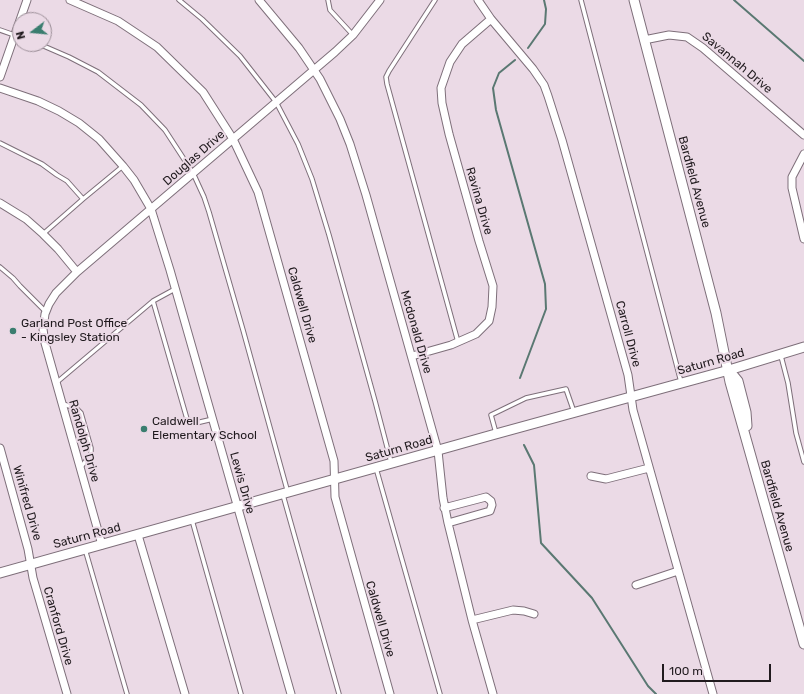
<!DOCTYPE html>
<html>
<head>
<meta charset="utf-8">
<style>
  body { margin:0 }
  #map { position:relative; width:804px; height:694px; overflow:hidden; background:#ebdae6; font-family:Rubik,sans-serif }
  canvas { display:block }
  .north { position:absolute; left:12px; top:12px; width:40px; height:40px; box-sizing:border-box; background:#ebdae6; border:1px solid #9a8d96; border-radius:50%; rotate:254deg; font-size:11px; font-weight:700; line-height:16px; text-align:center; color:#201a1e }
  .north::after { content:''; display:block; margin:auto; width:14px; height:18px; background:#3a7d6f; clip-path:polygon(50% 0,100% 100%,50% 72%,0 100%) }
  .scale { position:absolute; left:662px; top:664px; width:109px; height:18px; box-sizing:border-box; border:2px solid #201a1e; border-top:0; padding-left:5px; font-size:12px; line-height:14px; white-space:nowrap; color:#201a1e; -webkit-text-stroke:3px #ebdae6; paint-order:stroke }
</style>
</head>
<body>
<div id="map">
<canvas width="804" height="694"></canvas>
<div class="north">N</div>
<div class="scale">100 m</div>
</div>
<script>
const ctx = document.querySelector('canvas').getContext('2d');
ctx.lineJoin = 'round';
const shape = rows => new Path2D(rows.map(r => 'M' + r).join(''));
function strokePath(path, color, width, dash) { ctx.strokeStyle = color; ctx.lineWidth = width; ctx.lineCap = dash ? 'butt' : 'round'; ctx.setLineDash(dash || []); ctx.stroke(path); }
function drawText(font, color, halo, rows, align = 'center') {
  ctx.font = font + ' Rubik,sans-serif'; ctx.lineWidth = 4; ctx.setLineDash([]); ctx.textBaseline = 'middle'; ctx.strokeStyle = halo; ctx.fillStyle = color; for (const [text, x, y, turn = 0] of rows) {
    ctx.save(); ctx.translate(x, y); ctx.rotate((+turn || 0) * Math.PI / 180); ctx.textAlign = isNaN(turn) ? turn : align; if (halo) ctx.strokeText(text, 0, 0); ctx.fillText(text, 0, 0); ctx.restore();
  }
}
strokePath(shape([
  [734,0,804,61],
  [528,48,545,24,546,9,544,0],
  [515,60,499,73,493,88,496,110,545,284,546,309,520,378],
  [524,445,534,465,541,543,592,598,648,686,656,694]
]), '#5a7872', 2);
const service = shape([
  [179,0,202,19,240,56,276,102,298,144,312,179,329,235,375,401,391,462],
  [328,0,330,10,353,35],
  [435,0,389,71,386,77,387,84,458,342],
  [581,0,681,382],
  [0,30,20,37],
  [39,44,69,57,98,72,141,105,165,130,193,173,204,197,209,212,243,330,288,493],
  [0,143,42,164,57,175,67,181,83,199,123,166],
  [43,234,83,199],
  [0,267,13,278,20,286,46,312],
  [175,289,153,301,187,419,196,423,213,419],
  [781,356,788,383,796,433,804,462],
  [56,383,153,301],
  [63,404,76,408,81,413,91,448,91,454,81,467],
  [496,433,491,415,526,398,566,389,574,412],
  [376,468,440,694],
  [283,495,339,694],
  [192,520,241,694],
  [85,549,127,694]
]);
const minor = shape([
  [70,0,118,21,157,47,203,92,233,139,258,192,334,461,335,497,390,694],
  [259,0,299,48,320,79,340,119,350,144,366,195,438,451,443,498,448,523,472,620,493,694],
  [478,0,491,19,533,69,544,85,548,96,562,140,628,375,633,410,713,694],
  [20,20,27,0],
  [644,40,669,35,687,37,703,48,804,135],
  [0,77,20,20],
  [0,88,38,101,59,111,79,123,99,139,123,166,134,180,151,209,170,270,291,694],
  [804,154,792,177,792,188,804,239],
  [0,203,26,219,43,234,58,249,77,272],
  [412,356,451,345,476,334,489,321,492,307,493,286,479,241,449,134,442,103,441,88,450,62,462,44,491,19],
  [0,448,28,549,33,578,67,694],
  [591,476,606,479,649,468],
  [444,508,486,497,491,501,492,505,490,511,448,523],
  [138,535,185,694],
  [102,545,45,343,43,329,45,314,49,304,56,293,77,272,335,52,353,35,380,0],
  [636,585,678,571],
  [472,620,513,610,524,611,534,614]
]);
const tertiary = shape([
  [634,0,716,313,730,382,804,644],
  [729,370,738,381,746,412,747,426],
  [0,573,492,435,729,370,804,347]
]);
strokePath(service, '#7e6f7a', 5.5);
strokePath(minor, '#7e6f7a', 9);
strokePath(tertiary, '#7e6f7a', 11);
strokePath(service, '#fff', 3.5);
strokePath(minor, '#fff', 7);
strokePath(tertiary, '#fff', 9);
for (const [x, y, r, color] of [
  [13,331,4,"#3a7d6f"],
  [144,429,4,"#3a7d6f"]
]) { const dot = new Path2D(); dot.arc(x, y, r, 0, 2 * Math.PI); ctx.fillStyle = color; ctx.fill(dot); strokePath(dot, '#ebdae6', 1.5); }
drawText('12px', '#201a1e', '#ebdae6', [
  ["Savannah Drive",737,63,40],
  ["Douglas Drive",194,158,-41],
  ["Bardfield Avenue",694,182,75],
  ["Ravina Drive",479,201,74],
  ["Caldwell Drive",302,305,74],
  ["Mcdonald Drive",416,332,74],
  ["Carroll Drive",628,334,75],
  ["Saturn Road",711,362,-16],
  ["Randolph Drive",84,441,74],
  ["Saturn Road",399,449,-16],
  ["Lewis Drive",242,483,74],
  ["Winifred Drive",27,503,74],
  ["Bardfield Avenue",777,506,74],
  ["Saturn Road",87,536,-15],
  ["Caldwell Drive",380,619,74],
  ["Cranford Drive",58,626,74]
]);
drawText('12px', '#201a1e', '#ebdae6', [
  ["Garland Post Office",21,324],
  ["- Kingsley Station",21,338],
  ["Caldwell",152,422],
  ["Elementary School",152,436]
], 'left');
</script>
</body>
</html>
